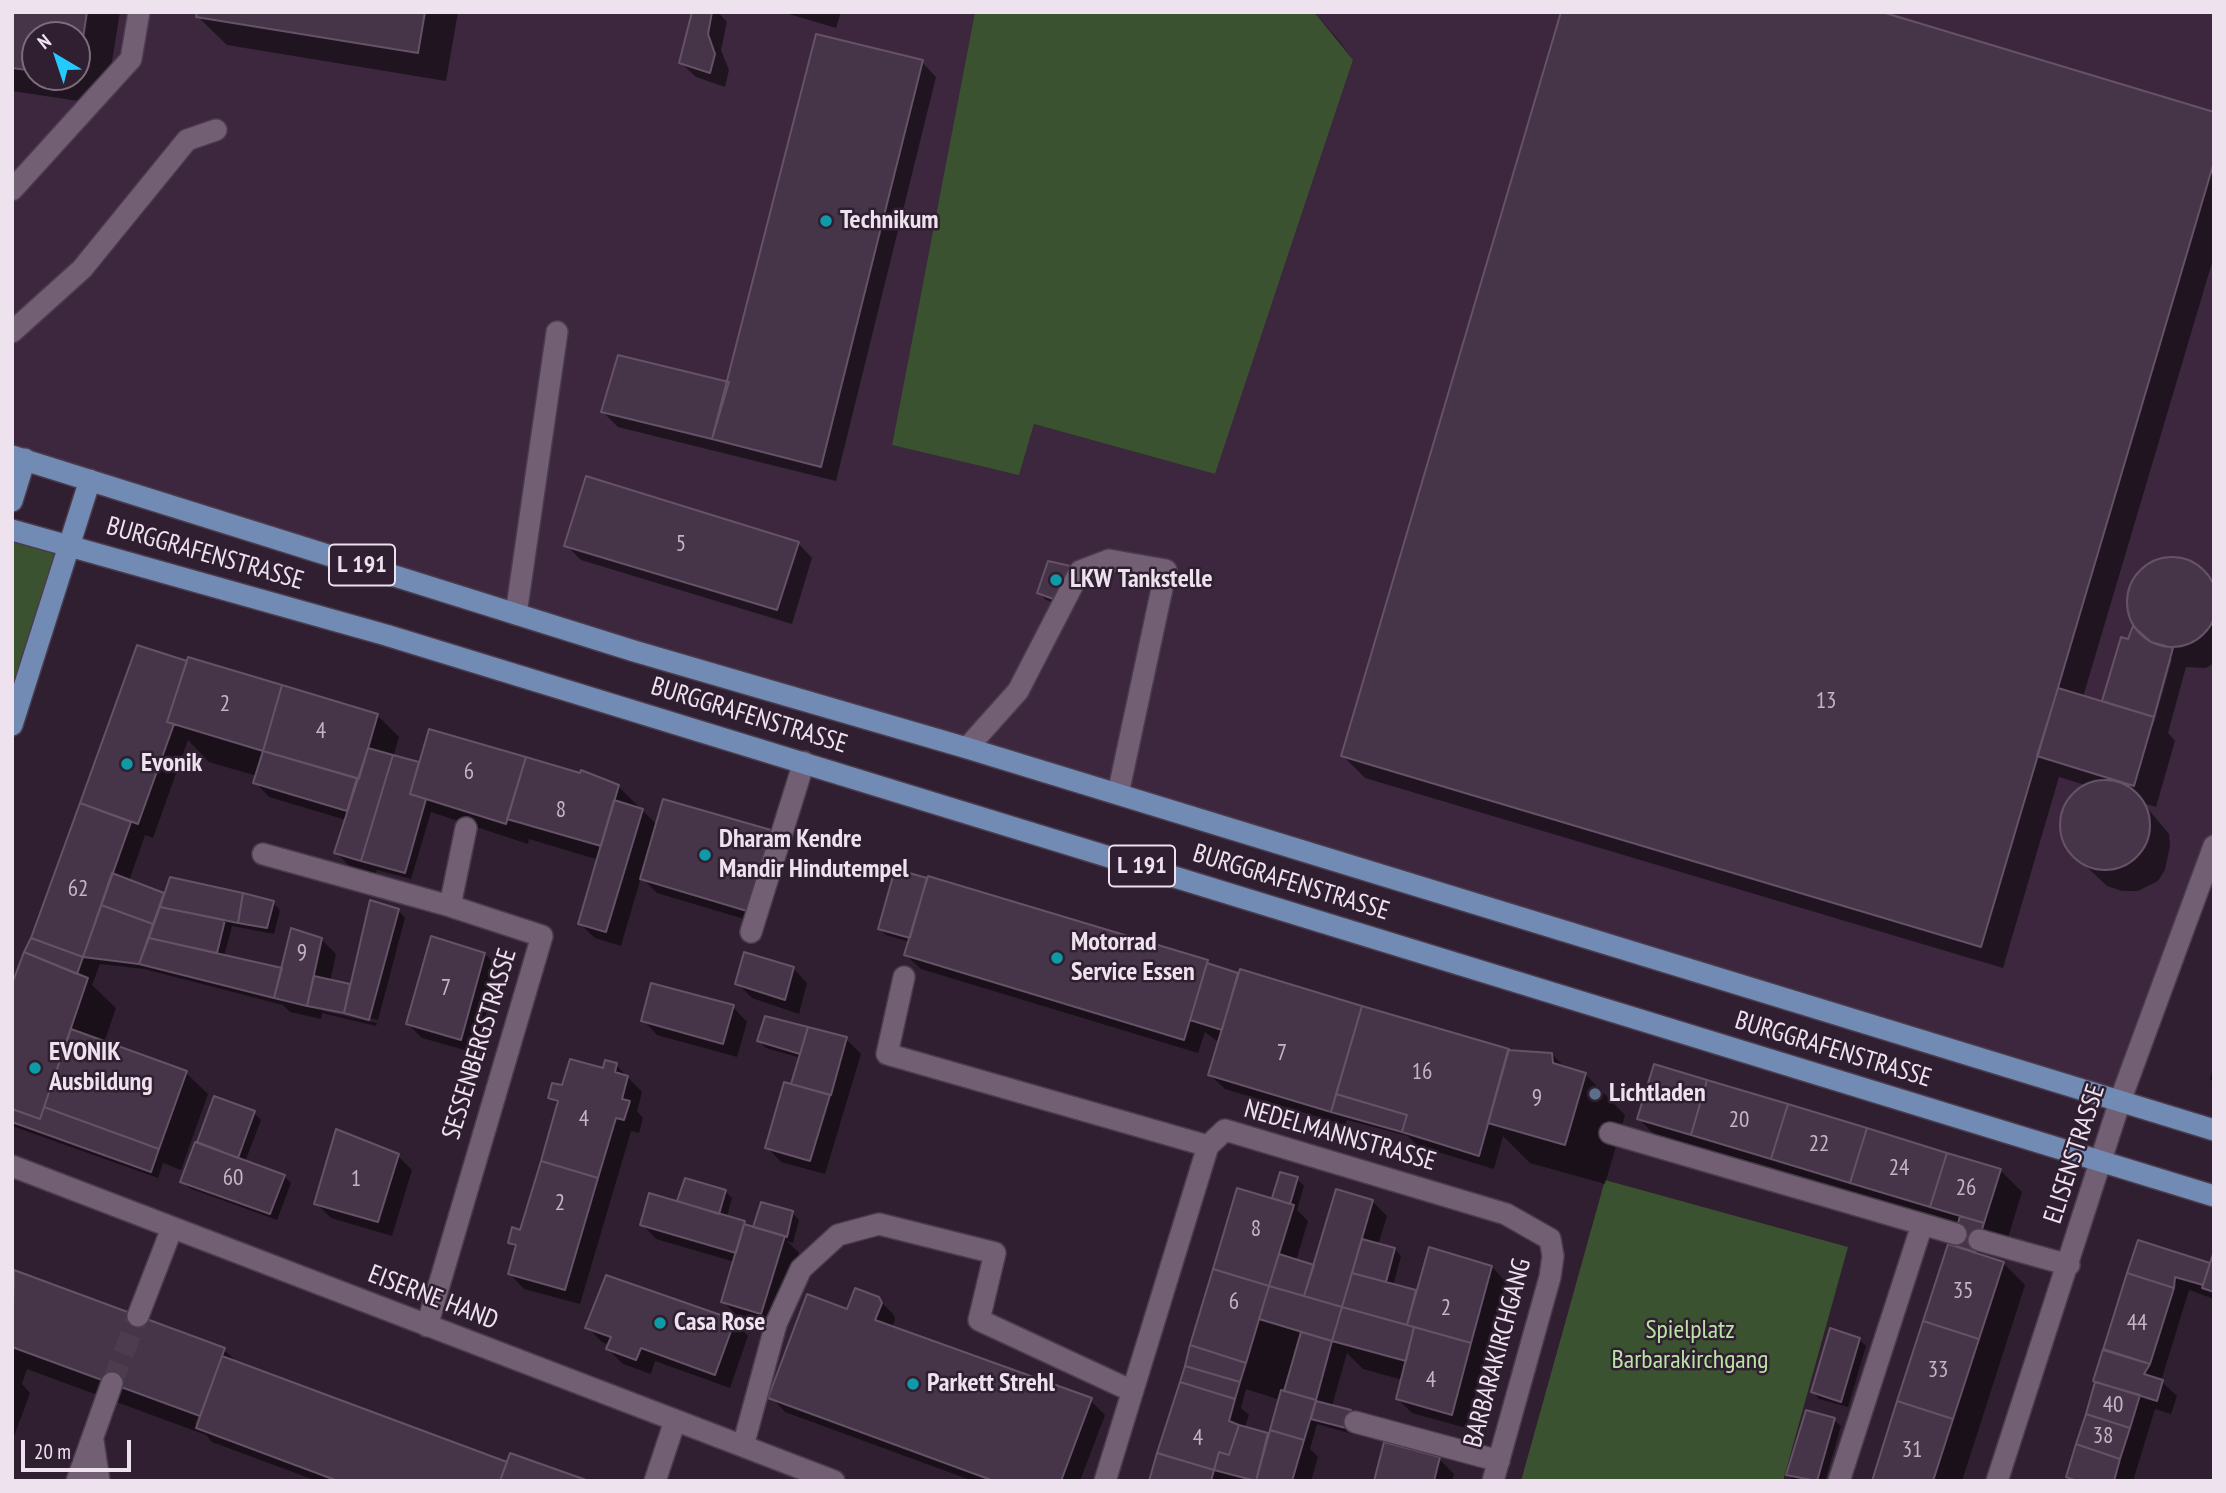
<!DOCTYPE html>
<html>
<head>
<meta charset="utf-8">
<style>
  body { margin:0 }
  #map { position:relative; width:2226px; height:1493px; overflow:hidden; background:#301f31; font-family:"PT Sans Narrow",sans-serif }
  canvas { display:block }
  .frame { position:absolute; inset:0; border:14px solid #ede2ee; pointer-events:none }
  .north { position:absolute; left:21px; top:21px; width:70px; height:70px; box-sizing:border-box; background:#301f31; border:2px solid #7c6d7d; border-radius:50%; rotate:321deg; font-size:19px; font-weight:700; line-height:28px; text-align:center; color:#ede2ee }
  .north::after { content:''; display:block; margin:auto; width:24px; height:32px; background:#24c9fe; clip-path:polygon(50% 0,100% 100%,50% 72%,0 100%) }
  .scale { position:absolute; left:21px; top:1440px; width:110px; height:32px; box-sizing:border-box; border:4px solid #ede2ee; border-top:0; padding-left:9px; font-size:21px; line-height:24px; white-space:nowrap; color:#ede2ee; -webkit-text-stroke:5px #301f31; paint-order:stroke }
</style>
</head>
<body>
<div id="map">
<canvas width="2226" height="1493"></canvas>
<div class="frame"></div>
<div class="north">N</div>
<div class="scale">20 m</div>
</div>
<script>
const ctx = document.querySelector('canvas').getContext('2d');
ctx.lineJoin = 'round';
function fillPath(path, color) { ctx.fillStyle = color; ctx.fill(path, 'evenodd'); }
const shape = rows => new Path2D(rows.map(r => 'M' + r).join(''));
function strokePath(path, color, width, dash) { ctx.strokeStyle = color; ctx.lineWidth = width; ctx.lineCap = dash ? 'butt' : 'round'; ctx.setLineDash(dash || []); ctx.stroke(path); }
function drawText(font, color, halo, rows, align = 'center') {
  ctx.font = font + ' "PT Sans Narrow",sans-serif'; ctx.lineWidth = 5; ctx.setLineDash([]); ctx.textBaseline = 'middle'; ctx.strokeStyle = halo; ctx.fillStyle = color; for (const [text, x, y, turn = 0] of rows) {
    ctx.save(); ctx.translate(x, y); ctx.rotate((+turn || 0) * Math.PI / 180); ctx.textAlign = isNaN(turn) ? turn : align; if (halo) ctx.strokeText(text, 0, 0); ctx.fillText(text, 0, 0); ctx.restore();
  }
}
fillPath(shape([
  [12,12,975,12,892,445,1019,474,1034,424,1215,474,1353,61,1341,42,1314,12,2214,12,2214,832,2116,1088,2045,1071,26,459,12,500],
  [35,35,77,35,77,77,35,77]
]), '#3c273e');
fillPath(shape([
  [975,12,1314,12,1353,60,1215,474,1034,424,1019,475,892,445],
  [12,530,68,545,12,720],
  [1605,1180,1848,1247,1783,1481,1521,1481]
]), '#3b5230');
fillPath(shape([
  [12,12,120,12,105,105,12,91],
  [35,35,77,35,77,77,35,77],
  [199,12,458,12,446,81,227,45,198,17],
  [694,12,718,12,727,22,721,50,729,70,725,87,696,77,681,63],
  [782,12,841,12,836,28],
  [922,62,936,77,836,481,618,427,603,412,730,384],
  [2214,114,2214,256,2083,697,2103,703,2122,640,2130,641,2135,626,2128,597,2131,586,2144,569,2171,558,2184,559,2214,583,2214,663,2206,668,2186,667,2168,733,2175,741,2156,807,2143,803,2169,834,2170,846,2165,870,2158,881,2138,891,2122,891,2107,886,2070,851,2062,830,2066,806,2071,797,2088,786,2059,777,2003,968,1365,778,1343,756],
  [2168,659,2172,659,2153,726,2150,725],
  [798,543,812,558,792,624,581,560,566,545],
  [1050,563,1071,609,1046,600,1039,593],
  [138,647,377,715,399,737,393,757,420,765,618,786,657,825,770,832,785,847,761,924,657,893,641,877,621,946,595,938,580,924,599,860,529,839,528,844,431,812,411,879,377,870,375,875,350,867,336,852,346,820,269,797,255,782,257,776,209,762,188,740,153,838,145,835,129,881,165,895,273,903,280,910,274,934,232,926,224,957,282,970,321,939,336,954,330,982,351,986,371,902,399,911,405,918,378,1020,323,1008,323,1011,377,1023,376,1026,322,1013,321,1019,290,1012,283,1005,144,969,100,964,92,985,116,1008,104,1043,186,1073,208,1094,181,1170,163,1163,158,1178,12,1126,12,989],
  [896,871,1207,962,1239,976,1508,1051,1552,1054,1566,1069,1585,1074,1625,1115,1605,1184,1530,1163,1503,1136,1494,1169,1418,1146,1408,1136,1347,1120,1345,1125,1225,1089,1210,1075,1220,1043,1205,1032,1198,1053,921,969,906,955,910,942,886,935,880,929],
  [485,954,499,969,475,1053,422,1038,408,1024],
  [793,968,807,983,799,1014,752,998,737,983],
  [733,1007,747,1022,737,1057,657,1035,643,1020],
  [846,1039,861,1054,825,1174,781,1162,767,1147,801,1058,766,1048,759,1041],
  [616,1065,642,1092,637,1111,643,1118,639,1133,631,1131,580,1304,524,1289,510,1274,516,1249,510,1242,521,1232,559,1106,550,1097,564,1088],
  [2214,1065,2214,1083,2210,1079],
  [215,1098,254,1113,261,1120,245,1162,284,1176,291,1183,277,1220,189,1188,182,1181],
  [1639,1119,2000,1170,2022,1192,2006,1244,1988,1239,1982,1256,2003,1263,2025,1285,1962,1481,1874,1481,1958,1230,1661,1141],
  [398,1156,412,1170,392,1236,331,1218,316,1203],
  [1281,1174,1297,1179,1304,1186,1297,1210,1308,1221,1296,1261,1315,1267,1372,1201,1387,1216,1378,1245,1395,1249,1401,1256,1393,1286,1417,1293,1492,1267,1506,1282,1466,1428,1412,1413,1398,1399,1403,1380,1363,1369,1347,1353,1332,1406,1350,1411,1357,1418,1352,1434,1317,1424,1310,1449,1318,1457,1311,1481,1151,1481,1273,1200],
  [1246,1389,1280,1400,1277,1435,1245,1427,1249,1415,1241,1408],
  [725,1191,732,1198,726,1220,754,1229,792,1213,799,1220,793,1243,787,1241,799,1253,775,1327,737,1316,723,1301,735,1262,656,1239,642,1224,685,1206,679,1201],
  [2139,1242,2211,1265,2214,1257,2214,1299,2189,1290,2161,1381,2177,1396,2171,1414,2155,1409,2133,1481,2066,1481],
  [15,1272,224,1350,239,1364,508,1464,584,1481,317,1481,212,1442,206,1435,27,1369,22,1384,30,1393,12,1442,12,1281],
  [221,1356,224,1357,198,1425,195,1424],
  [878,1299,893,1314,895,1319,892,1328,1090,1400,1105,1415,1080,1481,973,1481,785,1412,771,1397,848,1311],
  [734,1321,748,1336,730,1388,655,1361,651,1374,623,1364,608,1349,610,1345,602,1342,587,1327],
  [1859,1339,1866,1346,1848,1407,1819,1399,1813,1392],
  [1834,1420,1841,1426,1825,1481,1794,1481,1788,1475],
  [1439,1459,1454,1474,1452,1481,1375,1481]
]), '#0007');
const building = shape([
  [12,12,87,12,77,77,77,35,35,35,35,71,12,68,12,12],
  [197,12,425,12,418,53,196,17,197,12],
  [692,12,712,12,708,34,715,54,710,73,679,63,692,12],
  [1561,12,1882,12,2214,112,2214,162,1981,947,1341,756,1561,12],
  [816,34,923,60,821,467,712,439,816,34],
  [618,355,729,382,712,439,601,412,618,355],
  [586,476,799,542,777,610,564,546,586,476],
  '2127 602a45 45 0 1 1 90 0a45 45 0 1 1-90 0Z',
  [1048,561,1075,567,1064,603,1037,593,1048,561],
  [2133,626,2151,642,2173,648,2154,717,2102,701,2121,637,2128,639,2133,626],
  [137,645,187,661,167,722,174,724,138,824,80,803,137,645],
  [188,657,282,685,263,751,167,722,188,657],
  [282,685,378,714,359,779,263,751,282,685],
  [2058,688,2154,717,2134,786,2037,756,2058,688],
  [429,729,526,757,506,824,410,794,429,729],
  [368,748,393,755,361,861,334,853,368,748],
  [263,751,357,778,347,811,253,783,263,751],
  [393,755,419,762,410,794,426,799,405,873,361,861,393,755],
  [526,757,580,773,581,770,619,785,601,846,507,819,526,757],
  '2060 825a45 45 0 1 1 90 0a45 45 0 1 1-90 0Z',
  [663,799,771,830,747,911,640,879,663,799],
  [614,800,643,809,606,932,578,924,614,800],
  [80,803,131,822,83,957,31,938,80,803],
  [895,869,927,878,910,938,878,929,895,869],
  [112,873,164,893,153,924,101,905,112,873],
  [928,876,1208,960,1184,1040,904,955,928,876],
  [170,877,243,893,238,923,160,907,170,877],
  [243,893,274,901,267,928,238,923,243,893],
  [370,900,399,909,369,1020,344,1013,370,900],
  [101,905,153,924,139,964,83,957,101,905],
  [160,907,225,920,217,953,149,938,160,907],
  [291,928,322,938,307,1006,274,998,291,928],
  [431,936,485,953,461,1040,406,1024,431,936],
  [31,938,83,957,77,974,24,952,31,938],
  [149,938,282,968,274,998,139,964,149,938],
  [24,952,88,978,40,1119,12,1109,12,984,24,952],
  [744,952,794,967,785,1000,735,984,744,952],
  [1207,963,1238,973,1222,1030,1190,1020,1207,963],
  [1240,969,1362,1006,1331,1112,1208,1075,1240,969],
  [314,976,350,984,344,1013,307,1006,314,976],
  [651,983,734,1005,723,1044,641,1021,651,983],
  [1362,1006,1509,1049,1479,1156,1402,1132,1407,1115,1336,1094,1362,1006],
  [765,1016,808,1027,800,1054,757,1041,765,1016],
  [808,1027,847,1037,831,1095,791,1084,808,1027],
  [71,1029,187,1071,159,1149,44,1107,71,1029],
  [1508,1050,1552,1053,1553,1063,1586,1073,1565,1145,1488,1123,1508,1050],
  [570,1059,603,1068,605,1060,617,1063,615,1072,628,1076,622,1099,630,1101,624,1120,616,1118,598,1178,541,1161,558,1101,548,1098,552,1083,562,1085,570,1059],
  [1654,1064,1707,1080,1691,1135,1637,1119,1654,1064],
  [1707,1080,1788,1104,1771,1159,1691,1135,1707,1080],
  [784,1082,830,1095,810,1161,765,1148,784,1082],
  [1336,1094,1407,1115,1402,1132,1331,1112,1336,1094],
  [214,1096,255,1111,238,1158,197,1142,214,1096],
  [1788,1104,1867,1128,1850,1183,1771,1159,1788,1104],
  [44,1107,159,1149,151,1172,12,1122,12,1109,40,1119,44,1107],
  [1867,1128,1947,1153,1930,1207,1850,1183,1867,1128],
  [336,1129,399,1154,378,1222,314,1204,336,1129],
  [195,1142,285,1175,270,1214,180,1182,195,1142],
  [1947,1153,2001,1169,1984,1223,1930,1207,1947,1153],
  [541,1161,598,1178,565,1290,508,1274,516,1245,508,1243,512,1227,520,1230,541,1161],
  [1280,1172,1298,1177,1290,1204,1272,1198,1280,1172],
  [685,1178,726,1190,719,1214,677,1201,685,1178],
  [1237,1188,1294,1205,1269,1286,1213,1269,1237,1188],
  [1336,1189,1373,1200,1342,1307,1304,1296,1336,1189],
  [649,1193,745,1221,736,1253,640,1225,649,1193],
  [761,1202,793,1211,787,1237,753,1227,761,1202],
  [1960,1216,1984,1223,1975,1252,1952,1245,1960,1216],
  [744,1224,785,1236,761,1314,721,1302,744,1224],
  [1362,1239,1395,1248,1386,1282,1352,1273,1362,1239],
  [2138,1240,2210,1263,2203,1285,2175,1277,2174,1288,2127,1273,2138,1240],
  [1948,1244,2004,1262,1979,1339,1923,1321,1948,1244],
  [1429,1247,1492,1266,1471,1343,1407,1325,1429,1247],
  [2214,1251,2214,1292,2202,1288,2214,1251],
  [1279,1254,1314,1265,1304,1296,1269,1286,1279,1254],
  [1213,1269,1269,1286,1246,1363,1190,1345,1213,1269],
  [14,1270,225,1348,200,1416,12,1347,14,1270],
  [1352,1273,1416,1290,1407,1325,1342,1307,1352,1273],
  [2127,1273,2174,1288,2150,1364,2103,1350,2127,1273],
  [606,1275,735,1320,715,1375,641,1348,636,1360,606,1349,611,1337,585,1328,606,1275],
  [1269,1286,1342,1307,1332,1341,1259,1319,1269,1286],
  [855,1288,879,1297,882,1303,875,1320,1092,1398,1061,1481,994,1481,768,1398,807,1294,847,1309,855,1288],
  [1342,1307,1414,1327,1406,1361,1332,1341,1342,1307],
  [1923,1321,1979,1339,1953,1419,1897,1401,1923,1321],
  [1414,1327,1471,1343,1452,1415,1396,1399,1414,1327],
  [1830,1328,1860,1338,1841,1402,1811,1392,1830,1328],
  [1301,1332,1332,1341,1316,1400,1284,1391,1301,1332],
  [1190,1345,1246,1363,1240,1382,1185,1366,1190,1345],
  [2103,1349,2150,1364,2144,1374,2163,1380,2157,1401,2093,1381,2103,1349],
  [222,1356,507,1462,500,1481,338,1481,196,1428,222,1356],
  [1185,1366,1240,1382,1235,1399,1180,1382,1185,1366],
  [1180,1382,1235,1399,1229,1421,1239,1425,1229,1455,1219,1452,1214,1470,1157,1453,1180,1382],
  [2095,1382,2140,1395,2130,1428,2086,1414,2095,1382],
  [1281,1390,1316,1400,1304,1440,1270,1430,1281,1390],
  [1316,1401,1351,1410,1346,1428,1311,1419,1316,1401],
  [1897,1401,1953,1419,1933,1481,1872,1481,1897,1401],
  [1806,1410,1835,1418,1817,1481,1786,1475,1806,1410],
  [2086,1414,2130,1428,2120,1459,2076,1444,2086,1414],
  [1239,1425,1268,1433,1256,1481,1214,1470,1219,1452,1229,1455,1239,1425],
  [1270,1430,1304,1440,1292,1481,1256,1481,1270,1430],
  [1384,1442,1440,1457,1434,1481,1374,1481,1384,1442],
  [2076,1444,2120,1459,2114,1481,2077,1481,2066,1477,2076,1444],
  [510,1453,589,1481,500,1481,510,1453],
  [1157,1453,1214,1470,1211,1481,1149,1481,1157,1453]
]);
fillPath(building, '#463448');
strokePath(building, '#655266', 2);
strokePath(shape([
  [112,1383,138,1316]
]), '#4c3c4d', 21, [21, 10]);
const minor = shape([
  [12,190,131,59,139,12],
  [12,332,82,269,187,140,216,130],
  [516,614,557,332],
  [967,748,1018,691,1080,571,1109,560,1166,570,1118,794],
  [263,854,450,906,542,936,427,1326],
  [450,906,466,828],
  [751,932,804,762],
  [904,977,887,1054,1208,1146],
  [1610,1133,1956,1234],
  [12,1166,834,1481],
  [1979,1240,2069,1265],
  [138,1316,172,1228],
  [1355,1422,1499,1461],
  [93,1441,99,1481],
  [743,1446,776,1324,801,1269,838,1235,879,1224,995,1253,979,1320,1132,1391],
  [77,1481,112,1383],
  [655,1481,675,1421],
  [1105,1481,1208,1146,1225,1130,1506,1214,1550,1239,1553,1256,1550,1277,1493,1481],
  [1839,1481,1922,1225],
  [1997,1481,2120,1101,2214,846]
]);
const major = shape([
  [12,456,634,651,967,748,2214,1130],
  [12,501,25,459],
  [12,530,386,635,2214,1196],
  [12,725,90,480]
]);
strokePath(minor, '#4a3c4c', 24);
strokePath(major, '#4a3c4c', 24);
strokePath(minor, '#725f74', 21);
strokePath(major, '#718bb5', 21);
for (const [x, y, r, color] of [
  [826,221,7,"#0f9aa8"],
  [1056,580,7,"#0f9aa8"],
  [127,764,7,"#0f9aa8"],
  [705,855,7,"#0f9aa8"],
  [1057,958,7,"#0f9aa8"],
  [35,1068,7,"#0f9aa8"],
  [1595,1094,7,"#5c6f8a"],
  [660,1323,7,"#0f9aa8"],
  [913,1384,7,"#0f9aa8"]
]) { const dot = new Path2D(); dot.arc(x, y, r, 0, 2 * Math.PI); ctx.fillStyle = color; ctx.fill(dot); strokePath(dot, '#301f31', 2.5); }
drawText('23px', '#c3b6c4', null, [
  ["5",681,544],
  ["13",1826,701],
  ["2",225,704],
  ["4",321,731],
  ["6",469,772],
  ["8",561,810],
  ["62",78,889],
  ["9",302,953],
  ["7",446,988],
  ["7",1282,1053],
  ["16",1422,1072],
  ["9",1537,1098],
  ["4",584,1119],
  ["20",1739,1120],
  ["22",1819,1144],
  ["24",1899,1168],
  ["60",233,1178],
  ["1",356,1179],
  ["26",1966,1188],
  ["2",560,1203],
  ["8",1256,1229],
  ["35",1963,1291],
  ["6",1234,1302],
  ["2",1446,1308],
  ["44",2137,1323],
  ["33",1938,1370],
  ["4",1431,1380],
  ["40",2113,1405],
  ["38",2103,1436],
  ["4",1198,1438],
  ["31",1912,1450]
]);
for (const [x, y, w] of [
  [362,565,66],
  [1142,866,66]
]) { const box = new Path2D(); box.roundRect(x - w / 2, y - 20.5, w, 41, 5); ctx.fillStyle = '#301f31'; ctx.fill(box); strokePath(box, '#ede2ee', 2); }
drawText('bold 24px', '#ede2ee', null, [
  ["L 191",362,565],
  ["L 191",1142,866]
]);
drawText('bold 26px', '#ede2ee', '#301f31', [
  ["Technikum",840,221],
  ["LKW Tankstelle",1070,580],
  ["Evonik",141,764],
  ["Dharam Kendre",719,840],
  ["Mandir Hindutempel",719,870],
  ["Motorrad",1071,943],
  ["Service Essen",1071,973],
  ["EVONIK",49,1053],
  ["Ausbildung",49,1083],
  ["Lichtladen",1609,1094],
  ["Casa Rose",674,1323],
  ["Parkett Strehl",927,1384]
], 'left');
drawText('26px', '#ede2ee', '#301f31', [
  ["BURGGRAFENSTRASSE",205,554,16],
  ["BURGGRAFENSTRASSE",749,716,17],
  ["BURGGRAFENSTRASSE",1291,883,17],
  ["SESSENBERGSTRASSE",480,1044,-73],
  ["BURGGRAFENSTRASSE",1833,1050,17],
  ["NEDELMANNSTRASSE",1340,1136,16],
  ["ELISENSTRASSE",2075,1154,-72],
  ["EISERNE HAND",433,1298,21],
  ["BARBARAKIRCHGANG",1498,1353,-75]
]);
drawText('26px', '#b8e4a4', '#301f31', [
  ["Spielplatz",1690,1331],
  ["Barbarakirchgang",1690,1361]
]);
</script>
</body>
</html>
